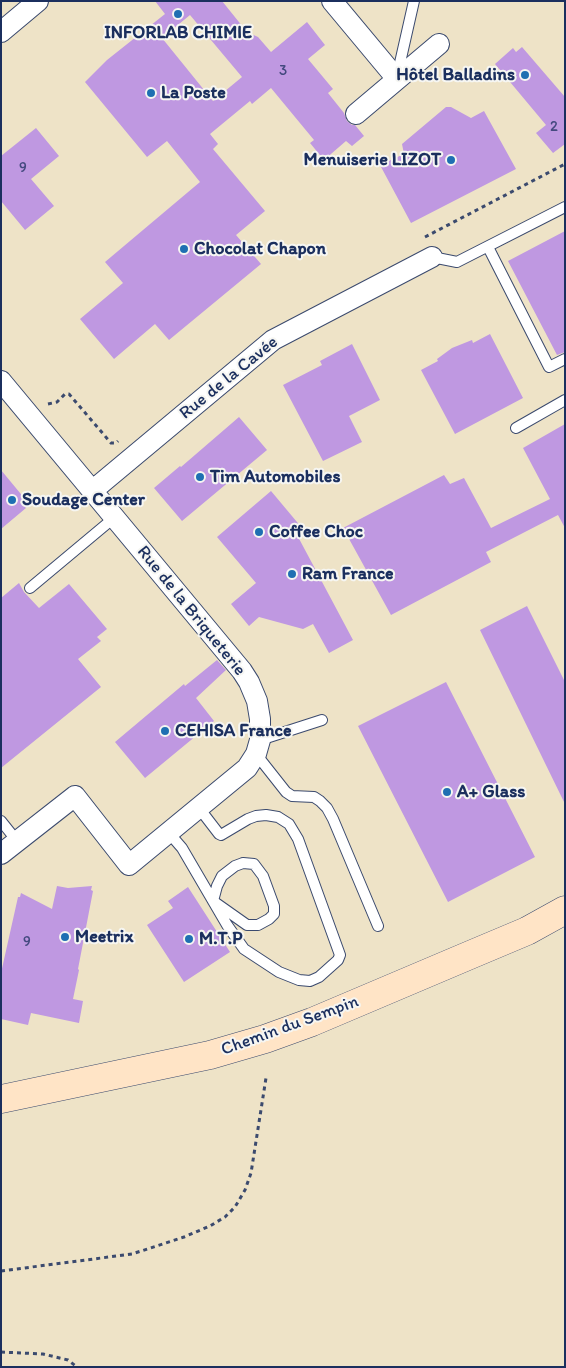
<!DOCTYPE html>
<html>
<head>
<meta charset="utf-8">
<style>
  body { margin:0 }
  #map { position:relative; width:566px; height:1368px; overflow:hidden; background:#eee3c7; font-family:Itim,sans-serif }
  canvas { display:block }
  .frame { position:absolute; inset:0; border:2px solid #1b2f5e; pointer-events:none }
</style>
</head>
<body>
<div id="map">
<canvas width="566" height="1368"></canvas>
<div class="frame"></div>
</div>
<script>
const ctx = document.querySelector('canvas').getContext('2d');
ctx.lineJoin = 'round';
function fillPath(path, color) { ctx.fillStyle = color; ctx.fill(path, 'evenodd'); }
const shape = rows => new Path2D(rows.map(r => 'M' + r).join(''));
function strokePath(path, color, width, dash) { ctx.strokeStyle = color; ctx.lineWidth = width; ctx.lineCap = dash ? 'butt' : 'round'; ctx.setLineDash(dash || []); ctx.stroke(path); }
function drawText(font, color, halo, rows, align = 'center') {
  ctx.font = font + ' Itim,sans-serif'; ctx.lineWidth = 4; ctx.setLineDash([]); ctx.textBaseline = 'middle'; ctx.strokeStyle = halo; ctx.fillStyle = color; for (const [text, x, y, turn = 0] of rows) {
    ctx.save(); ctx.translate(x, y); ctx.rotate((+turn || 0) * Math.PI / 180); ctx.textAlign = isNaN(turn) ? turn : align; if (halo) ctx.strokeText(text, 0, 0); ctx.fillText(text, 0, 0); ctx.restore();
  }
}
fillPath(shape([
  [155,1,222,1,247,32,258,37,271,52,307,22,325,45,308,59,333,89,328,93,344,113,347,121,352,125,355,125,364,136,352,146,346,141,324,160,310,143,314,140,271,88,252,104,250,101,210,134,218,144,213,149,265,211,236,235,261,264,169,340,155,324,114,359,80,319,123,283,105,262,200,182,167,141,147,157,85,82,107,60,165,14],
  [190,15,242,77,213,101,162,38],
  [522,47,565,97,565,144,553,153,536,133,546,125,495,64,513,48,516,52],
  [446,107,451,107,471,118,484,111,516,169,411,223,380,165,404,154,402,144],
  [36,128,59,156,31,179,54,206,25,230,1,201,1,156],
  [565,231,565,352,557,355,508,261],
  [490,334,523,398,455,434,421,370,438,361,437,359,452,348,472,340,473,343],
  [352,344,380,400,349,416,362,442,323,461,283,385,322,365,320,361],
  [239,417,267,450,182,521,154,488,180,466,181,467],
  [565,424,565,528,558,515,486,552,491,562,391,615,343,528,444,475,450,484,464,478,491,528,550,499,523,448],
  [1,470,25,499,20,502,26,508,1,529],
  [271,491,302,528,296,533,353,640,329,653,313,624,303,629,259,617,249,626,231,604,256,583,217,537],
  [19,583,24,592,39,608,69,584,107,629,97,637,101,641,78,659,101,687,1,768,1,598],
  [527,606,565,682,565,804,480,630],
  [217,660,226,670,196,698,214,721,145,778,115,742,184,684,185,686],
  [446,682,535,857,448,902,358,726],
  [57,886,68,888,92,886,91,890,93,891,78,969,79,970,73,999,83,1001,79,1023,31,1013,28,1025,1,1019,1,973,18,897,20,897,21,893,52,909],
  [188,887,230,952,184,982,147,925,173,908,168,901]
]), '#bf98e1');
const lane = shape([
  [397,76,414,1],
  [488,247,549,367,565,359],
  [432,257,457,262,565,207],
  [516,428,565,400],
  [30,588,115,517],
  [260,740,322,720],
  [256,754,286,792,292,796,314,797,320,801,327,808,333,819,378,926],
  [1,821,17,841],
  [169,833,182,848,227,925,244,949,279,972,299,980,310,981,319,977,338,960,340,955,298,839,289,824,278,817,266,815,256,816,248,819,221,835,219,834,199,808],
  [243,863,254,864,263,876,274,906,274,914,269,919,258,925,247,925,213,901,217,886,222,876,235,866,243,863]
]);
const street = shape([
  [332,1,397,79],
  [1,32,38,1],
  [356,114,439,44],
  [1,381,242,671,249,682,257,701,260,719,260,740,256,754,247,768,129,865,75,796,1,854],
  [92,491,273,340,432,257]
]);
const secondary = shape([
  [1,1099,210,1055,265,1039,312,1022,470,955,527,931,565,910]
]);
strokePath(lane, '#3b4a6e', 12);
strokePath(street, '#3b4a6e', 22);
strokePath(secondary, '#3b4a6e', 29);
strokePath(shape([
  [425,237,565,164],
  [48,404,57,402,65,394,69,394,111,443,116,443,118,441],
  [1,1271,132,1254,184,1237,210,1226,225,1217,235,1207,245,1190,251,1173,266,1078],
  [1,1352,43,1354,68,1360,77,1367]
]), '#3b4a6e', 3, [4, 4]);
strokePath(lane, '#fff', 10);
strokePath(street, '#fff', 20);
strokePath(secondary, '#ffe4c6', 28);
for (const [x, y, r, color] of [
  [178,14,5,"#1f6fb2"],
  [525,75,5,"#1f6fb2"],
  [151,93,5,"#1f6fb2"],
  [451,160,5,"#1f6fb2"],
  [184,249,5,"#1f6fb2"],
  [200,477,5,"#1f6fb2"],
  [12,500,5,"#1f6fb2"],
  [259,532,5,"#1f6fb2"],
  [292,574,5,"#1f6fb2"],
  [165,731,5,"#1f6fb2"],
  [447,792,5,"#1f6fb2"],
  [65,937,5,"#1f6fb2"],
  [189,939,5,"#1f6fb2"]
]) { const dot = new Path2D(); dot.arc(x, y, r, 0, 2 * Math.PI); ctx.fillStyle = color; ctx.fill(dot); strokePath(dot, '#f6f6f2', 2); }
drawText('15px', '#44497f', null, [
  ["3",283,71],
  ["2",554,127],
  ["9",23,168],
  ["9",27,942]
]);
drawText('bold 18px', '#1b2f5e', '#f6f6f2', [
  ["INFORLAB CHIMIE",178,33,"center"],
  ["Hôtel Balladins",515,75,"right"],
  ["La Poste",161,93],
  ["Menuiserie LIZOT",441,160,"right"],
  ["Chocolat Chapon",194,249],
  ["Tim Automobiles",210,477],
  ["Soudage Center",22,500],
  ["Coffee Choc",269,532],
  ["Ram France",302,574],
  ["CEHISA France",175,731],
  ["A+ Glass",457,792],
  ["Meetrix",75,937],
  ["M.T.P",199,939]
], 'left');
drawText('18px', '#1b2f5e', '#f6f6f2', [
  ["Rue de la Cavée",229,378,-39],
  ["Rue de la Briqueterie",191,611,51],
  ["Chemin du Sempin",290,1026,-20]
]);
</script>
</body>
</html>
